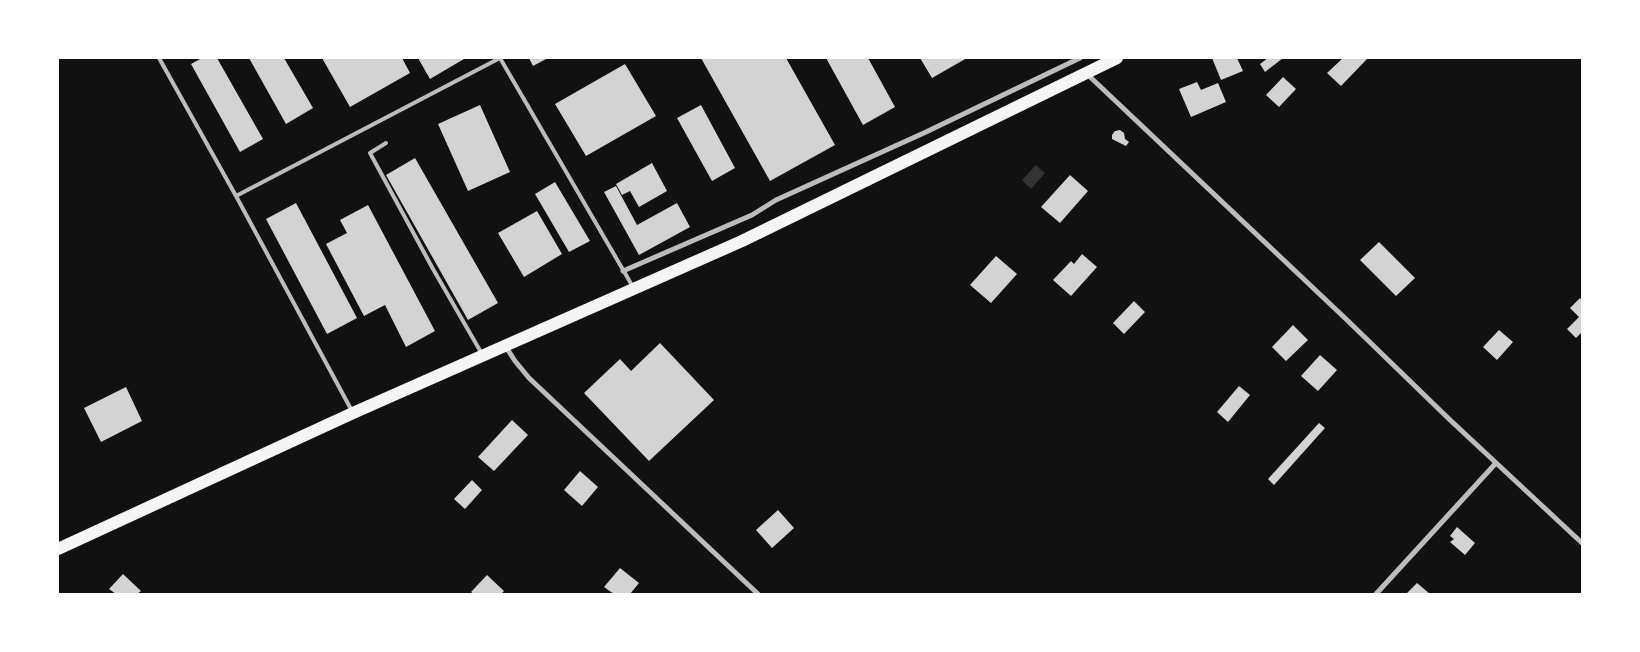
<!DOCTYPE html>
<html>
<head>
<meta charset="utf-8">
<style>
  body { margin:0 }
  #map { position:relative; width:1640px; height:652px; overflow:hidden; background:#111; font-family:Montserrat,sans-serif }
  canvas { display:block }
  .frame { position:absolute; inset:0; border:59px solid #fff; pointer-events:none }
</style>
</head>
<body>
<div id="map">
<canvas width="1640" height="652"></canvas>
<div class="frame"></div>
</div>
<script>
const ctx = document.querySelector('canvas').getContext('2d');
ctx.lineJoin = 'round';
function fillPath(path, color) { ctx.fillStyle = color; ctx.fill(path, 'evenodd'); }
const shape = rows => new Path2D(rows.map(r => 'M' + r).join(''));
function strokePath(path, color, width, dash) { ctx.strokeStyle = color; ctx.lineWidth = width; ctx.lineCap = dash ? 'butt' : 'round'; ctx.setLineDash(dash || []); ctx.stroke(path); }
fillPath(shape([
  [1036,165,1045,173,1031,189,1022,180]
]), '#333');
fillPath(shape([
  [202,58,217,58,263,139,240,152,191,64],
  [249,58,284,58,313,108,286,124],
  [322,58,402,58,410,73,350,107],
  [418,58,463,58,464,59,430,79],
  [529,58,548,58,533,66],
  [701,58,786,58,835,145,770,181],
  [826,58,868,58,895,107,863,125],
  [920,58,967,58,932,78],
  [1212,58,1237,58,1243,71,1221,80],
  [1268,58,1283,58,1265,72,1260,64],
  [1343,58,1368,58,1341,86,1327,73],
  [625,64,656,116,586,156,555,104],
  [1283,77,1296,89,1279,107,1266,95],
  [1197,82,1201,90,1218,83,1226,102,1191,117,1179,89],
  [480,105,510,172,468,191,438,124],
  [701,105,735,168,712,181,677,118],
  [1120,130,1124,133,1125,139,1129,142,1126,146,1112,139,1112,135,1115,131],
  [415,158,498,303,468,320,386,175],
  [652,163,667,191,639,207,630,191,622,195,616,184],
  [1070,175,1088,191,1060,223,1041,207],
  [555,182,590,241,569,252,535,194],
  [616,186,637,225,677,203,690,227,639,255,604,192],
  [296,203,357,318,327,334,266,219],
  [368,205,435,331,406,347,385,305,364,316,326,244,347,233,340,220],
  [537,211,562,254,524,277,498,233],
  [1379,242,1415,278,1396,296,1360,260],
  [1082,254,1097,267,1071,296,1053,280,1071,261,1074,264],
  [996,256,1017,274,991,303,970,285],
  [1580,298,1582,301,1582,332,1576,338,1567,329,1579,317,1570,308],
  [1134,301,1145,312,1124,334,1113,323],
  [1293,325,1308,340,1286,361,1272,347],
  [1499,330,1513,342,1497,360,1483,347],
  [660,343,714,400,649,461,584,393,620,359,631,371],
  [1320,355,1337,370,1318,391,1301,376],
  [1239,386,1250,395,1228,422,1217,412],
  [126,387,142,421,101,442,84,408],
  [512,420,528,435,494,471,478,457],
  [1319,423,1325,428,1274,485,1268,479],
  [580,471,598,487,582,506,564,490],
  [472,480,482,490,465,509,454,499],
  [778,510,794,528,772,548,756,530],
  [1457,527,1475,543,1465,555,1450,542,1454,539,1450,536],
  [620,568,639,583,630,594,614,594,604,587],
  [123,574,141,591,137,594,116,594,109,589],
  [487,575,504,591,501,594,474,594,471,592],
  [1417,583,1430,594,1406,594]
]), '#d3d3d3');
strokePath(shape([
  [159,58,236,196,352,411],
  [500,58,633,287],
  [386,143,370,153,433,269,482,354],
  [236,196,500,58]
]), '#bcbcbc', 4);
strokePath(shape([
  [1087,74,1347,320,1449,419,1582,543],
  [623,271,752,215,776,200,926,132,1080,58],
  [506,347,515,361,529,378,758,594],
  [1376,594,1496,463]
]), '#bcbcbc', 5);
strokePath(shape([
  [58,549,353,413,742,241,1117,58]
]), '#f5f5f5', 12);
</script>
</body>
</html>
